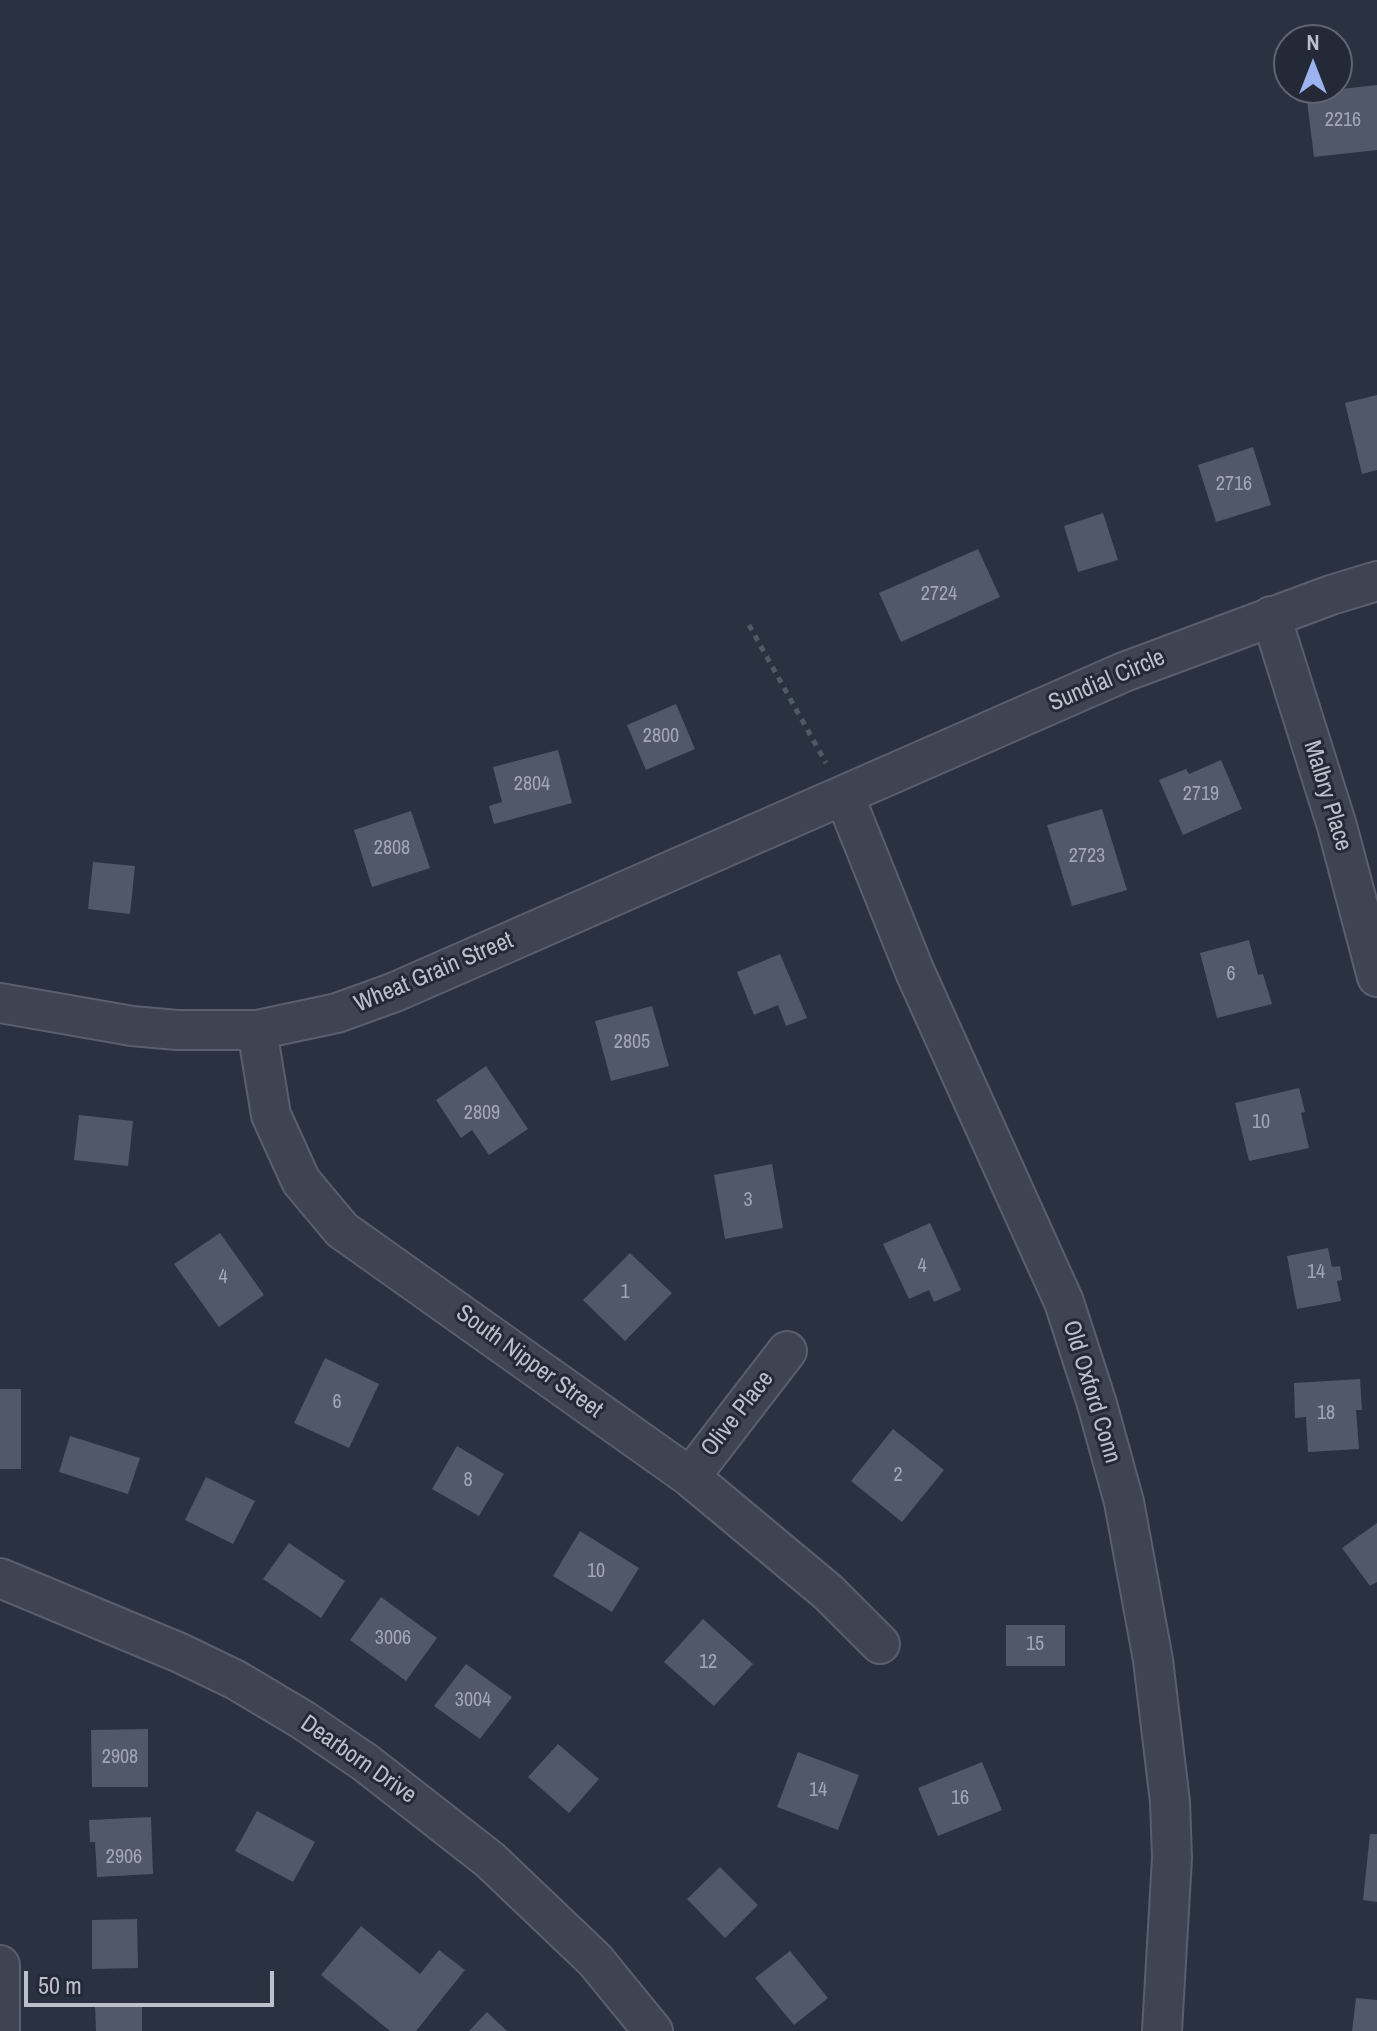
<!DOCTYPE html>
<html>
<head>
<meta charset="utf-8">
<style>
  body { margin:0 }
  #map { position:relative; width:1377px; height:2031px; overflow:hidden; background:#2a3141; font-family:"Archivo Narrow",sans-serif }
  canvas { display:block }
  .north { position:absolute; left:1273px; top:24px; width:80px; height:80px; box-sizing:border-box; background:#232937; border:2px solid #606572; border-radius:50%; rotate:0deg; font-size:22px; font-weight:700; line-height:32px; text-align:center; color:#bbc0cb }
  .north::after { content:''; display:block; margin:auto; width:28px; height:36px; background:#9cb3ef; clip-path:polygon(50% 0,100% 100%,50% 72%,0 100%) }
  .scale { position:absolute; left:24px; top:1971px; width:250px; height:36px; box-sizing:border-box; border:4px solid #bbc0cb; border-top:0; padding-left:10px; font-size:24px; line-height:28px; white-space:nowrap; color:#bbc0cb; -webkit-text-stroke:6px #232937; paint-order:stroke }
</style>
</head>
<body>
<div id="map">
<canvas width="1377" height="2031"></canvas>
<div class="north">N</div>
<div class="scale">50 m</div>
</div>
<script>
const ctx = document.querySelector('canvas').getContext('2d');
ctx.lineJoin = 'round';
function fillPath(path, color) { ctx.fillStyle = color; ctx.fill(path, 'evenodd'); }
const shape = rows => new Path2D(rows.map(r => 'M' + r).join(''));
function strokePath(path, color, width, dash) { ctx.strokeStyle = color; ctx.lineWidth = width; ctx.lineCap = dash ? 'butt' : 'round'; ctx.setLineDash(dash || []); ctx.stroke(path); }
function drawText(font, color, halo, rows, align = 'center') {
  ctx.font = font + ' "Archivo Narrow",sans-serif'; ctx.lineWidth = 6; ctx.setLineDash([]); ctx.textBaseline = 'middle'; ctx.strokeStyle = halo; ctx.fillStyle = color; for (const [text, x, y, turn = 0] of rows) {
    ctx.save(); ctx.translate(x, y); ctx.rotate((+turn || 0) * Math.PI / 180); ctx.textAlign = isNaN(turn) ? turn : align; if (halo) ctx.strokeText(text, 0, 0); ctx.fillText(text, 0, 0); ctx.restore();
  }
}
fillPath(shape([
  [1377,85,1377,150,1314,157,1306,93],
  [1377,395,1377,470,1362,474,1345,403],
  [1253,447,1271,505,1216,522,1198,465],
  [1103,513,1118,560,1078,572,1064,526],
  [978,549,1000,597,901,642,879,593],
  [676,704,695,749,646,770,627,725],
  [558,750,572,803,494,824,489,806,502,802,493,767],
  [1221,760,1242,809,1183,835,1159,780,1186,769,1189,774],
  [1102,809,1127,890,1072,906,1047,825],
  [411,811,430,868,372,887,354,830],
  [93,862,135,866,130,914,88,909],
  [1249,940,1258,975,1263,974,1272,1004,1217,1018,1200,953],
  [780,954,807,1018,786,1026,778,1005,754,1015,737,972],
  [652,1006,669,1066,611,1081,595,1021],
  [486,1066,528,1129,489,1155,472,1130,461,1138,436,1100],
  [1299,1088,1305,1112,1301,1113,1309,1148,1249,1161,1235,1103],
  [79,1115,133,1121,128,1166,74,1160],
  [772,1164,783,1228,725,1239,714,1175],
  [930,1223,961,1290,934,1302,929,1290,909,1299,883,1244],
  [220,1233,264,1295,219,1327,174,1264],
  [1328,1248,1332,1267,1340,1266,1342,1280,1337,1281,1341,1301,1297,1309,1287,1256],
  [630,1253,672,1293,625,1341,583,1300],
  [325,1358,379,1384,349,1448,294,1423],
  [1360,1379,1362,1410,1356,1410,1359,1449,1308,1452,1306,1417,1295,1418,1294,1383],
  [0,1389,21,1389,21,1469,0,1469],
  [893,1429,944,1470,902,1522,851,1481],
  [70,1436,140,1458,128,1494,59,1472],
  [457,1446,504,1474,479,1516,432,1489],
  [206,1477,255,1501,233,1544,185,1520],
  [1377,1523,1377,1582,1370,1586,1342,1548],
  [580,1531,639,1568,612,1612,553,1576],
  [289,1543,345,1581,321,1618,263,1579],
  [381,1597,437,1638,406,1681,350,1640],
  [703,1619,753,1664,714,1706,664,1662],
  [1006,1625,1065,1625,1065,1666,1006,1666],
  [466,1664,512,1697,480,1739,434,1706],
  [148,1729,148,1787,92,1787,91,1730],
  [558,1744,599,1779,569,1813,528,1777],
  [798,1752,859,1775,838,1830,777,1807],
  [982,1762,1002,1810,938,1836,918,1788],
  [257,1811,315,1842,293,1882,235,1851],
  [151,1817,153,1874,97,1877,95,1842,90,1842,89,1820],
  [1370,1834,1377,1834,1377,1902,1363,1900],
  [720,1867,758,1905,725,1938,687,1899],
  [137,1919,138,1968,92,1969,92,1920],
  [361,1926,420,1974,439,1950,465,1970,416,2031,390,2031,321,1975],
  [790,1951,828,1998,794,2025,755,1978],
  [1356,1998,1377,2000,1377,2031,1352,2031],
  [95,2004,142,2004,142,2031,96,2031],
  [487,2012,507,2031,469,2031]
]), '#51586a');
const minor = shape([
  [1271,616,1337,826,1377,977],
  [844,795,915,972,1064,1302,1097,1404,1124,1502,1153,1660,1170,1802,1172,1858,1162,2031],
  [0,1003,132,1026,177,1030,257,1030,337,1013,395,992,1124,672,1331,595,1377,581],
  [257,1030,271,1115,301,1181,342,1230,690,1477,828,1592,880,1644],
  [690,1477,787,1351],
  [0,1578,180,1653,236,1680,303,1720,366,1763,490,1860,595,1960,653,2031],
  [0,1965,0,2031]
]);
strokePath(minor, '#595f6c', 42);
strokePath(shape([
  [749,625,826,763]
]), '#4c5c61', 5, [6, 6]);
strokePath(minor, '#3e4451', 38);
drawText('20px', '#a0a6b3', null, [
  ["2216",1343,121],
  ["2716",1234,485],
  ["2724",939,595],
  ["2800",661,737],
  ["2804",532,785],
  ["2719",1201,795],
  ["2808",392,849],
  ["2723",1087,857],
  ["6",1231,975],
  ["2805",632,1043],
  ["2809",482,1114],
  ["10",1261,1123],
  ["3",748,1201],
  ["4",922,1267],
  ["14",1316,1273],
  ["4",223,1278],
  ["1",625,1293],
  ["6",337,1403],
  ["18",1326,1414],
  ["2",898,1476],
  ["8",468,1481],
  ["10",596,1572],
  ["3006",393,1639],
  ["15",1035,1645],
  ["12",708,1663],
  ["3004",473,1701],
  ["2908",120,1758],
  ["14",818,1791],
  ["16",960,1799],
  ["2906",124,1858]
]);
drawText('24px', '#bbc0cb', '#232937', [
  ["Sundial Circle",1107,681,-23],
  ["Malbry Place",1327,796,73],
  ["Wheat Grain Street",434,973,-23],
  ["South Nipper Street",529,1362,36],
  ["Old Oxford Conn",1091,1392,73],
  ["Olive Place",738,1414,-52],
  ["Dearborn Drive",358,1760,35]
]);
</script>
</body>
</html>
